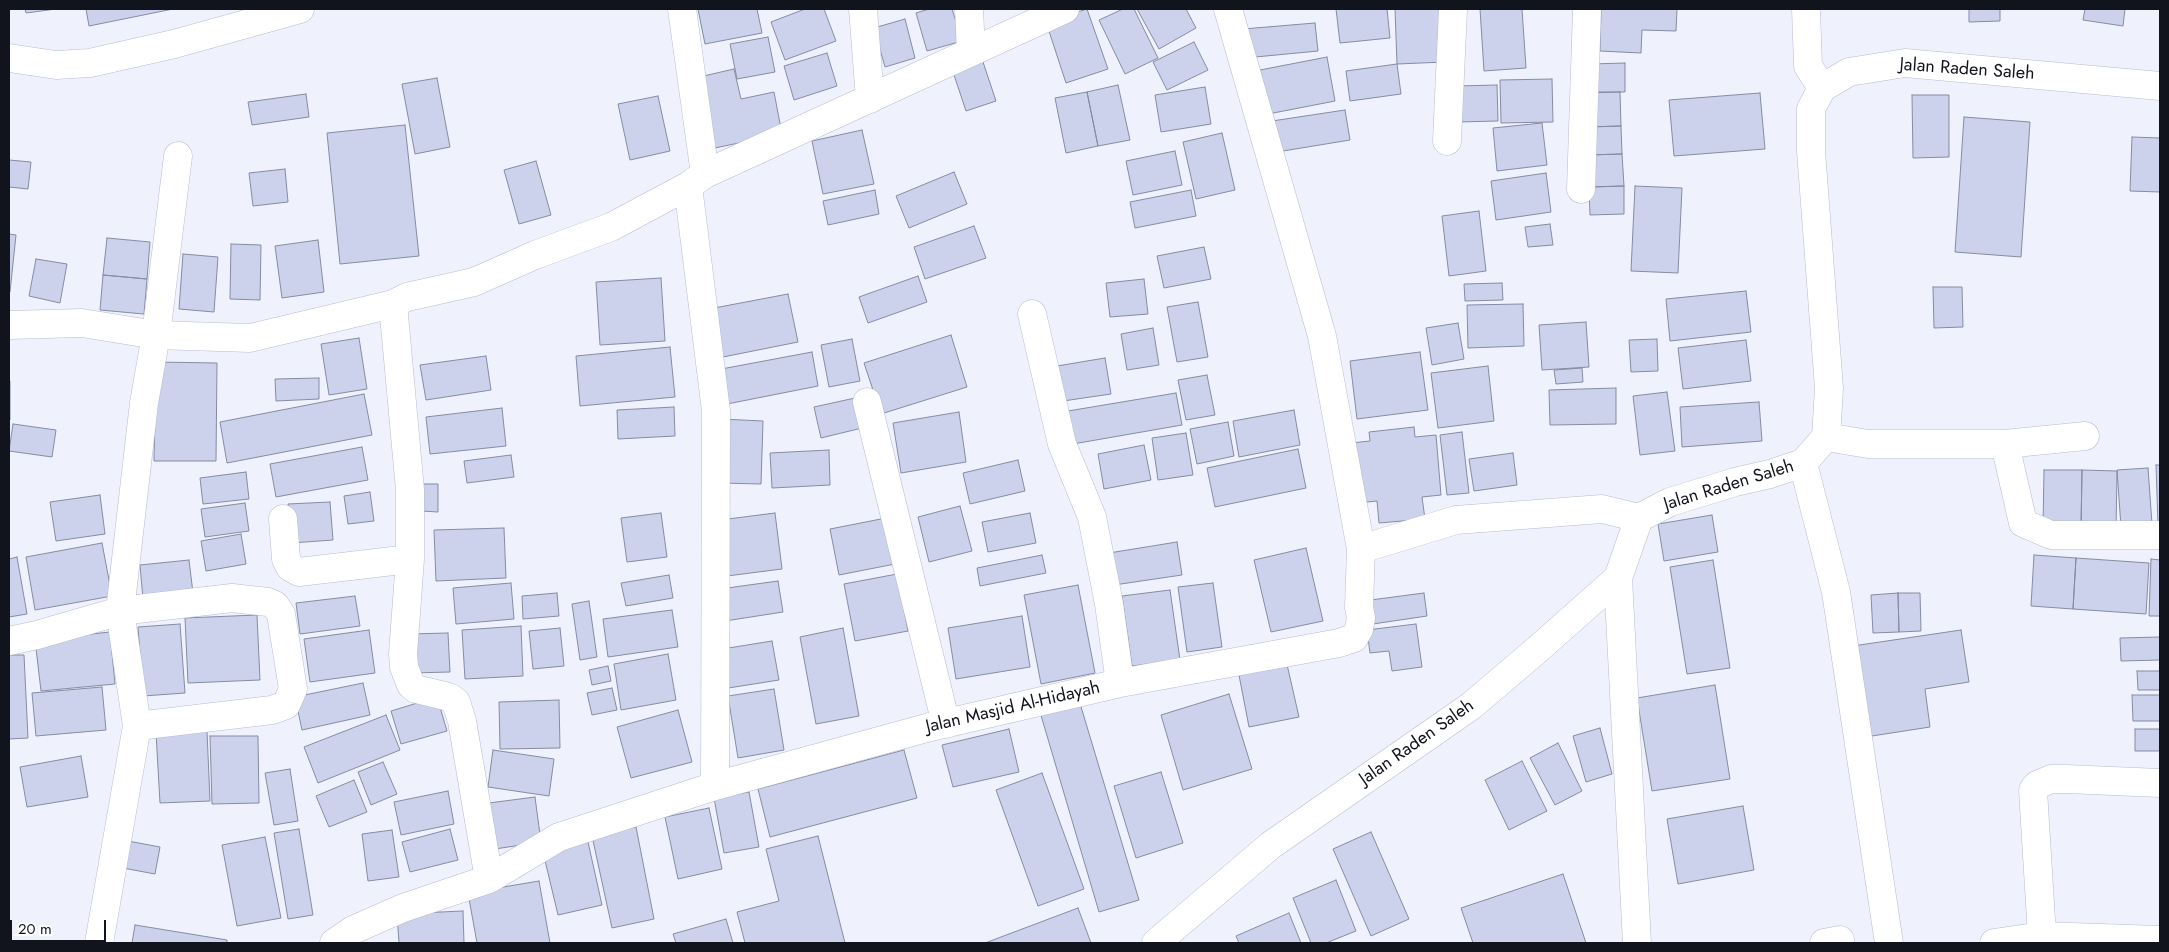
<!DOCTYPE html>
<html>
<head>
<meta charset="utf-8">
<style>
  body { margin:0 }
  #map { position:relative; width:2169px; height:952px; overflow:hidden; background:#eff2fd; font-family:Jost,sans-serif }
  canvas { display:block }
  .frame { position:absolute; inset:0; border:10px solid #12141d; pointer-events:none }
  .scale { position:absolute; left:10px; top:920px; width:96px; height:22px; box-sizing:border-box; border:2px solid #12141d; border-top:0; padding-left:6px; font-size:15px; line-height:18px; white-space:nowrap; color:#12141d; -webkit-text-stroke:4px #fff; paint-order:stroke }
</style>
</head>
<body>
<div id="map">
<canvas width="2169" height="952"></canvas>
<div class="frame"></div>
<div class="scale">20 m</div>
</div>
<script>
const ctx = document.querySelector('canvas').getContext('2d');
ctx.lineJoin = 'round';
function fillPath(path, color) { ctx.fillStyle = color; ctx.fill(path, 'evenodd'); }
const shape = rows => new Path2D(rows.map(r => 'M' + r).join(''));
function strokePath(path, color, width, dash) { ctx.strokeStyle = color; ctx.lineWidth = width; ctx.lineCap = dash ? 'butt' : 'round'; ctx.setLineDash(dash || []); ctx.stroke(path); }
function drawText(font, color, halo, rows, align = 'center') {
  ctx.font = font + ' Jost,sans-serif'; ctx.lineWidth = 5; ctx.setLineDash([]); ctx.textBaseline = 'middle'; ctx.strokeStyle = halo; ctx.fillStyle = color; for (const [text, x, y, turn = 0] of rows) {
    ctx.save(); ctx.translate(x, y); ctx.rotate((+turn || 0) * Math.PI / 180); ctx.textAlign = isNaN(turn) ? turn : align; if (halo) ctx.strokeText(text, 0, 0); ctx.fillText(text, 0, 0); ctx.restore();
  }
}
const building = shape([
  [25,9,56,9,26,13,25,9],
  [86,9,173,9,89,26,86,9],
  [698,9,757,9,762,33,705,44,698,9],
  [805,9,824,9,836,41,785,60,771,22,805,9],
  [929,9,952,9,962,41,927,51,916,13,929,9],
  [1087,9,1108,69,1066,83,1046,22,1087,9],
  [1123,9,1134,9,1158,58,1125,74,1099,20,1123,9],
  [1137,9,1186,9,1196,28,1159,49,1137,9],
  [1336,9,1387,9,1390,38,1340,43,1336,9],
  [1395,9,1444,9,1445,62,1397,64,1395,9],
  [1480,9,1522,9,1526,68,1484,71,1480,9],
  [1601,9,1677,9,1676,31,1642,30,1641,53,1600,51,1601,9],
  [1969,9,2000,9,2000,21,1969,22,1969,9],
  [2085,9,2125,9,2123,26,2083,20,2085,9],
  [905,19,915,58,885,67,874,28,905,19],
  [1315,23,1318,51,1245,58,1243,29,1315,23],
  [768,37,775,72,737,79,730,44,768,37],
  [1194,42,1208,70,1167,90,1153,62,1194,42],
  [827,53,837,86,794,100,784,66,827,53],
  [1327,57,1335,101,1263,115,1255,71,1327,57],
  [982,59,996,101,966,111,952,69,982,59],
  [1625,63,1625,92,1591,92,1591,64,1625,63],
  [1397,64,1401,94,1350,101,1346,71,1397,64],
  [734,69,741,99,774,92,782,134,710,149,695,78,734,69],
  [437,78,450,147,415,154,402,84,437,78],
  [1552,79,1553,122,1501,123,1500,80,1552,79],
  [1118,85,1130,140,1098,146,1087,92,1118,85],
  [1497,85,1498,121,1458,122,1457,86,1497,85],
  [1205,87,1211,124,1161,132,1155,95,1205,87],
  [1087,92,1098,146,1066,153,1055,98,1087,92],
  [1620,92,1621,126,1587,127,1585,93,1620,92],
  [1760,93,1765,149,1674,156,1669,100,1760,93],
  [306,94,309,117,252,125,248,102,306,94],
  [1912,95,1949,95,1949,157,1913,158,1912,95],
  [658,96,670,151,630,160,618,104,658,96],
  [1345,110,1350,140,1277,152,1272,121,1345,110],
  [1964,117,2030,122,2021,257,1955,252,1964,117],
  [1542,123,1547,165,1497,171,1493,128,1542,123],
  [405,125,419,256,340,264,327,133,405,125],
  [1621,126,1622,154,1587,155,1587,127,1621,126],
  [862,130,874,184,823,194,812,141,862,130],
  [1222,133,1235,190,1196,199,1183,142,1222,133],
  [2132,137,2160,138,2160,192,2130,191,2132,137],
  [1175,151,1182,185,1133,195,1126,161,1175,151],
  [1622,154,1624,186,1589,187,1587,155,1622,154],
  [9,160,31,162,28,189,9,187,9,160],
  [536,161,551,215,519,224,504,170,536,161],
  [285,169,288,202,253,206,249,173,285,169],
  [954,172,967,204,909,228,896,196,954,172],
  [1546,173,1551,212,1496,220,1491,181,1546,173],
  [1624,186,1624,214,1590,215,1589,187,1624,186],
  [1635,186,1682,188,1678,273,1631,271,1635,186],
  [875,190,879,214,828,225,823,201,875,190],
  [1191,190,1196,216,1135,228,1130,202,1191,190],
  [1479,211,1486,271,1449,276,1442,216,1479,211],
  [1550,224,1553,245,1528,247,1525,227,1550,224],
  [974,226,986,258,925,279,914,247,974,226],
  [9,234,16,235,10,292,9,292,9,234],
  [107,238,150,242,147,279,103,275,107,238],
  [318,240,324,292,282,298,275,246,318,240],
  [231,244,261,245,260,300,230,299,231,244],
  [1204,247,1211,279,1164,288,1157,256,1204,247],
  [183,254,218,257,214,312,179,309,183,254],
  [36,259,67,264,60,303,29,296,36,259],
  [103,275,147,279,144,314,100,310,103,275],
  [918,276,927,302,868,323,859,297,918,276],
  [661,278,665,341,600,345,596,282,661,278],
  [1144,279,1148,314,1110,317,1106,283,1144,279],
  [1502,283,1503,300,1465,301,1464,284,1502,283],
  [1933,287,1962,287,1963,327,1934,328,1933,287],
  [1746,291,1751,332,1670,341,1666,299,1746,291],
  [788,294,798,342,718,358,709,309,788,294],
  [1198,302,1208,357,1177,362,1167,307,1198,302],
  [1523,304,1524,346,1468,348,1467,305,1523,304],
  [1586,322,1589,367,1542,370,1539,325,1586,322],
  [1458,323,1464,359,1432,365,1426,328,1458,323],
  [1153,328,1159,365,1127,370,1121,334,1153,328],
  [951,335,967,387,881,414,864,363,951,335],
  [359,338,367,389,329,395,321,344,359,338],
  [852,339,860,381,829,387,821,345,852,339],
  [1657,339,1658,371,1631,372,1629,340,1657,339],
  [1746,340,1751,381,1683,389,1678,348,1746,340],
  [670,347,675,397,580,406,576,356,670,347],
  [812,352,818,386,722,405,716,370,812,352],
  [1420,352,1428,410,1357,419,1350,361,1420,352],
  [486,356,491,390,426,400,420,365,486,356],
  [1105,358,1111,394,1063,401,1057,366,1105,358],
  [156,362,217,363,216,461,154,461,156,362],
  [1488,366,1494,421,1438,428,1431,373,1488,366],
  [1582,368,1583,382,1556,384,1554,370,1582,368],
  [1207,375,1215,415,1186,420,1178,380,1207,375],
  [319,378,319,399,276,401,275,379,319,378],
  [9,381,10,381,10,420,9,420,9,381],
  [1616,388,1616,424,1550,425,1549,390,1616,388],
  [1667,392,1675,451,1640,455,1633,396,1667,392],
  [1176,393,1182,425,1073,444,1068,411,1176,393],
  [364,394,372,435,227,463,220,422,364,394],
  [855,398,862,428,821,438,814,407,855,398],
  [1759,402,1762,441,1682,447,1680,407,1759,402],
  [674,407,675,436,618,439,617,410,674,407],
  [502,408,506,446,430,454,426,417,502,408],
  [1294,410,1300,445,1239,457,1233,421,1294,410],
  [959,412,966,462,901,473,893,423,959,412],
  [721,419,763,421,761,484,719,483,721,419],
  [1228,422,1234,456,1197,464,1190,429,1228,422],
  [13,424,56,430,52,457,9,451,13,424],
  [1414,427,1415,437,1436,435,1441,495,1422,497,1425,519,1379,523,1377,501,1358,503,1351,443,1370,441,1369,432,1414,427],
  [1462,432,1469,493,1447,495,1440,435,1462,432],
  [1186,433,1193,475,1158,480,1152,438,1186,433],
  [1144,445,1151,480,1104,489,1098,454,1144,445],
  [362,447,368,480,276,497,270,464,362,447],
  [1298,449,1306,488,1215,507,1207,468,1298,449],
  [829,450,830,485,772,488,770,453,829,450],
  [1513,453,1517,485,1474,491,1469,459,1513,453],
  [511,455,514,477,467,483,464,461,511,455],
  [1018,460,1025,491,970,504,963,473,1018,460],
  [2156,465,2160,465,2160,524,2158,524,2156,465],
  [2148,468,2152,524,2121,527,2117,470,2148,468],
  [2044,470,2082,470,2081,529,2043,528,2044,470],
  [2082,470,2117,471,2116,529,2081,529,2082,470],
  [246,472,249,499,203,504,200,478,246,472],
  [422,484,438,484,438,512,422,511,422,484],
  [370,492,374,521,348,524,344,496,370,492],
  [100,495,105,534,56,541,50,502,100,495],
  [330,502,333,540,291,543,288,504,330,502],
  [245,503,249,531,205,537,201,509,245,503],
  [960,506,972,551,929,562,918,517,960,506],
  [661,513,667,557,627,562,621,518,661,513],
  [775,513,782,569,727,576,720,520,775,513],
  [1030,513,1036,543,988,552,982,522,1030,513],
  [1712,515,1718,552,1664,561,1658,524,1712,515],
  [886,518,895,564,839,575,830,529,886,518],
  [504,528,506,578,436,581,434,530,504,528],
  [241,534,246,564,206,571,201,541,241,534],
  [1177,542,1182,575,1114,585,1109,553,1177,542],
  [102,543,112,596,35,610,26,557,102,543],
  [1306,548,1323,621,1271,632,1254,560,1306,548],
  [1042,555,1046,573,980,586,977,568,1042,555],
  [2034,555,2076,558,2073,609,2031,606,2034,555],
  [17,557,27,614,9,617,9,559,17,557],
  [2076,558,2149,563,2146,614,2073,609,2076,558],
  [2151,559,2160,560,2160,616,2149,616,2151,559],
  [189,560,193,593,143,599,140,565,189,560],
  [1713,560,1730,668,1687,674,1670,567,1713,560],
  [897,574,908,631,855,641,844,584,897,574],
  [669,575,673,598,626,606,621,583,669,575],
  [778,581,783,612,725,621,720,589,778,581],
  [511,583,514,619,456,624,453,588,511,583],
  [1213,583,1222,647,1187,652,1178,587,1213,583],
  [1078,585,1095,673,1041,684,1024,595,1078,585],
  [1170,590,1180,660,1132,666,1122,596,1170,590],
  [557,593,559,616,523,619,522,596,557,593],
  [1424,593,1427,616,1366,625,1363,601,1424,593],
  [1898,593,1920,593,1921,631,1899,632,1898,593],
  [1898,593,1899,632,1873,633,1871,595,1898,593],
  [355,596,360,626,300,634,296,603,355,596],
  [589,601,597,657,580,660,572,604,589,601],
  [672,610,678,647,608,657,603,619,672,610],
  [257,615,260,680,188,683,185,618,257,615],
  [1022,616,1030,667,956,679,948,628,1022,616],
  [180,624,185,693,143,696,138,627,180,624],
  [1416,624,1422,667,1392,671,1389,651,1370,653,1367,630,1416,624],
  [521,626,523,676,465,679,462,630,521,626],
  [560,628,564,666,533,669,529,631,560,628],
  [843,628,859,716,816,724,800,637,843,628],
  [369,630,375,673,310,682,304,639,369,630],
  [1961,630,1969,682,1925,689,1930,727,1859,738,1846,647,1961,630],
  [110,632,115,684,41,691,35,640,110,632],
  [448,633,450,672,411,673,409,634,448,633],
  [2160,637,2160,660,2121,661,2120,638,2160,637],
  [772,641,779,680,722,689,716,650,772,641],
  [668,654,676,700,621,710,614,664,668,654],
  [9,655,24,655,28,738,9,739,9,655],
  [1286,660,1299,717,1249,727,1238,670,1286,660],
  [608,666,611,681,592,685,589,670,608,666],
  [2137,671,2160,671,2160,690,2138,690,2137,671],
  [363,683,370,715,302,730,295,697,363,683],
  [1715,685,1730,779,1652,791,1637,698,1715,685],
  [102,687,106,730,36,736,32,693,102,687],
  [612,688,617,710,592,715,587,693,612,688],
  [774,689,784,750,738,758,728,696,774,689],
  [1229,694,1252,769,1183,790,1161,715,1229,694],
  [2132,695,2160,695,2160,721,2133,721,2132,695],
  [437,697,447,731,401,744,391,711,437,697],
  [559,700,560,748,500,749,499,702,559,700],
  [1079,700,1139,900,1099,912,1040,712,1079,700],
  [678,710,692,762,631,778,617,727,678,710],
  [386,715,400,750,318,783,304,747,386,715],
  [1600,728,1612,774,1586,782,1573,736,1600,728],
  [1009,729,1019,772,953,787,942,745,1009,729],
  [2135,729,2160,729,2160,751,2135,751,2135,729],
  [207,731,210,801,160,803,156,733,207,731],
  [210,736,258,736,259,803,212,804,210,736],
  [1558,743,1582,791,1555,805,1530,758,1558,743],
  [493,750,554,759,549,796,488,787,493,750],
  [904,750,917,798,770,837,758,789,904,750],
  [81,756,88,797,27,807,20,767,81,756],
  [1522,761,1547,811,1509,830,1485,780,1522,761],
  [383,762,397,794,371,805,358,772,383,762],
  [290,769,298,821,274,825,265,773,290,769],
  [1161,772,1183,843,1136,858,1114,786,1161,772],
  [1042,773,1084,889,1038,906,996,790,1042,773],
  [354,780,367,812,329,827,316,796,354,780],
  [448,791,454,824,401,835,394,802,448,791],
  [749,792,759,847,724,853,714,798,749,792],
  [535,797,541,842,495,849,489,803,535,797],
  [1743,806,1754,870,1678,884,1667,819,1743,806],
  [709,808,722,869,678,879,665,817,709,808],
  [636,827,654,919,612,928,592,836,636,827],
  [299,829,313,915,288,919,274,833,299,829],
  [450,829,458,860,410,872,402,842,450,829],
  [392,830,399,877,368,881,362,834,392,830],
  [1371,832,1409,919,1371,936,1333,849,1371,832],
  [818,836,845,943,745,943,737,912,779,901,766,849,818,836],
  [265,837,281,918,237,926,222,845,265,837],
  [128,841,160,847,155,874,123,868,128,841],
  [588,842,602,905,558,915,543,852,588,842],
  [1563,874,1586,943,1473,943,1461,908,1563,874],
  [1336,880,1356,931,1326,943,1311,943,1293,898,1336,880],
  [539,881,550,943,477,943,468,893,539,881],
  [1078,908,1091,943,985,943,1078,908],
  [463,911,464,943,399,943,397,914,463,911],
  [1289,913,1301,943,1239,943,1236,936,1289,913],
  [726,919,733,943,676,943,673,934,726,919],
  [135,925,227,940,227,943,132,943,135,925]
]);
fillPath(building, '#ccd2ec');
strokePath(building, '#858ba3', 1);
const minor = shape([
  [682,9,705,174],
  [863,9,870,99],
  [969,9,971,52],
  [1228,9,1322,336,1361,549],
  [1806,9,1808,66,1822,88],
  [9,58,56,65,90,63,174,44,300,9],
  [1447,141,1453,9],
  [688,186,716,411,715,786],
  [1581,189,1587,9],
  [393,304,410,490,410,559,403,654,404,667,411,685,416,689,449,697,456,702,462,721,489,879],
  [1032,314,1062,444,1092,517,1109,604,1120,683],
  [9,325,82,323,156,335,250,338,393,304,407,297,474,282,535,255,611,227,688,186,705,174,1065,9],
  [867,402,946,724],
  [1826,437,1868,444,2005,444,2023,523,2051,535,2160,535],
  [2005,444,2085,436],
  [1803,463,1836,592,1889,943],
  [283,519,286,559,290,567,299,572,410,559],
  [1618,578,1637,943],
  [9,641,37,635,120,611,232,598,268,602,275,605,281,614,293,689,286,705,272,710,137,726],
  [2042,936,2033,790,2037,785,2051,779,2066,779,2160,783],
  [99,943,137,726,120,611,144,403,156,335,178,156],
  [334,943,353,930,403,908,489,879,559,837,715,786,930,727,1120,683,1339,643,1354,638,1359,629,1361,618,1359,607,1361,549,1456,520,1602,509,1639,518],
  [1156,943,1271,845,1471,706,1538,649,1618,578,1639,518,1670,502,1735,482,1770,474,1803,463,1826,437,1829,388,1811,151,1811,109,1822,88,1849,72,1905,63,2160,86],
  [1824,943,1840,940],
  [1994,943,2042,936,2160,940]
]);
strokePath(minor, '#b6bbd5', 29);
strokePath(minor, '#fff', 28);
drawText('18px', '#12141d', '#fff', [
  ["Jalan Raden Saleh",1967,70,4],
  ["Jalan Raden Saleh",1729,486,-17],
  ["Jalan Masjid Al-Hidayah",1013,708,-13],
  ["Jalan Raden Saleh",1417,743,-35]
]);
</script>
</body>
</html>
